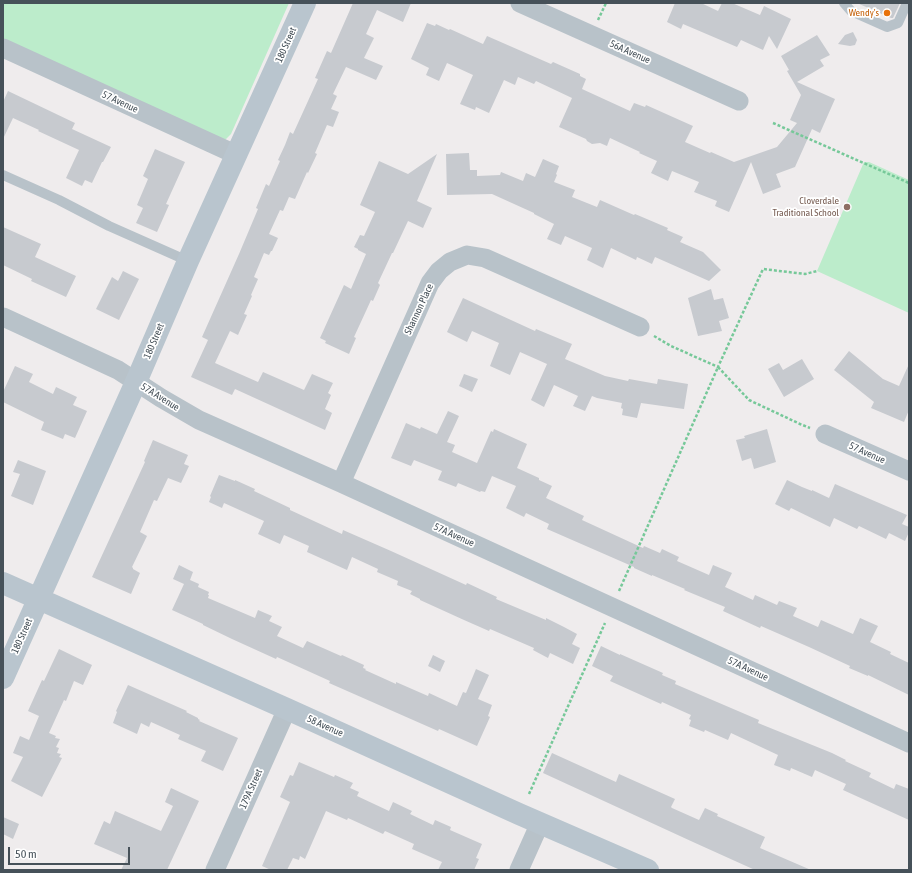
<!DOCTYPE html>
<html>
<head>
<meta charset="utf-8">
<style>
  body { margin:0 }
  #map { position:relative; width:912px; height:873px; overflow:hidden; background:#efeced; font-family:"Asap Condensed",sans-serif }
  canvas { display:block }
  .frame { position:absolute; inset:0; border:4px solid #465159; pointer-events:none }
  .scale { position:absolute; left:8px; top:847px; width:122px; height:18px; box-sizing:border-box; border:2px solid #465159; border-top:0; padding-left:5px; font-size:12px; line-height:14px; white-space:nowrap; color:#465159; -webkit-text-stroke:3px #fff; paint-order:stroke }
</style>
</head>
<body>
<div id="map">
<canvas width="912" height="873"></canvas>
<div class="frame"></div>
<div class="scale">50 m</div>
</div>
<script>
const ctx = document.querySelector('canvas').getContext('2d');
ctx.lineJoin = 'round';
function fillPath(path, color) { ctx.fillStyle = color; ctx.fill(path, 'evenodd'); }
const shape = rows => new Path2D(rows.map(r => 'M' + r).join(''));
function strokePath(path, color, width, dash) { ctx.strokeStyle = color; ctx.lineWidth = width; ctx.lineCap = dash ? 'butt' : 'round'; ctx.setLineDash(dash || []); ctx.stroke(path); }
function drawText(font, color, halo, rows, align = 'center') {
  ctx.font = font + ' "Asap Condensed",sans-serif'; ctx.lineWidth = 3.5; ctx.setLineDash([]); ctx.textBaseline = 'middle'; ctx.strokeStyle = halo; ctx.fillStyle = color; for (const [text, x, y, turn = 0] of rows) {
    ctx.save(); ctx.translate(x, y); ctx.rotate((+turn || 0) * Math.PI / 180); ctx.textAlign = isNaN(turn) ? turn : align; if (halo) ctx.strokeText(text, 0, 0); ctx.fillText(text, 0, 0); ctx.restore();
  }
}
fillPath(shape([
  [3,3,289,3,231,134,226,139,222,141,3,43],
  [864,162,869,162,909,180,909,313,817,271]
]), '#bceccb');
fillPath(shape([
  [353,3,411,3,403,22,377,10,366,34,374,38,364,58,383,66,376,80,346,67,333,94,337,96,331,109,339,112,333,127,327,125,315,153,317,154,308,173,307,172,295,199,289,197,283,211,280,210,269,234,278,238,272,251,271,251,269,255,264,253,254,277,258,279,251,295,252,296,244,314,247,315,238,335,230,331,215,363,258,382,263,372,304,390,312,374,333,383,328,393,331,395,325,409,332,413,325,430,235,389,232,395,191,377,208,340,202,337,239,254,258,209,256,208,266,184,269,186,280,161,278,160,285,145,290,132,293,134,318,79,315,78,327,51,331,53],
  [675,3,701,3,718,11,722,3,732,3,760,15,764,6,791,19,777,49,769,36,763,50,741,40,737,47,683,24,681,29,667,22],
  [857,3,900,3,893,18,891,18],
  [427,23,435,26,436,24,449,30,450,29,483,44,487,36,551,64,553,62,580,74,580,76,586,79,582,89,630,111,634,103,645,107,646,105,693,126,685,142,710,153,711,152,734,162,777,147,797,123,790,120,801,95,787,71,789,70,781,56,817,35,830,55,820,60,824,66,797,82,835,99,820,133,812,129,795,167,776,174,781,187,763,194,751,162,729,212,715,206,717,201,694,192,699,182,672,171,668,181,651,173,657,161,639,153,640,152,610,138,607,146,600,143,592,144,587,141,586,139,559,127,572,98,536,81,534,84,518,77,515,85,504,80,489,113,476,107,475,110,460,104,473,75,447,63,439,81,426,75,429,68,411,59],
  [853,32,857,40,855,45,850,46,838,44,845,35],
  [8,91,75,123,72,129,111,147,103,162,102,162,92,183,85,180,82,186,66,178,79,150,38,131,39,130,13,118,3,139,3,102],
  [155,149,185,162,166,204,169,205,157,232,136,223,143,208,137,205,148,179,143,176],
  [469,153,470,170,477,170,477,176,500,175,501,172,523,181,526,173,535,177,543,159,559,166,556,174,557,175,554,182,575,190,572,197,597,207,600,200,634,215,635,214,668,228,667,230,683,237,680,242,703,252,721,270,709,281,655,257,652,264,637,257,636,260,611,248,603,268,587,260,592,248,565,236,561,245,547,239,554,224,534,214,534,213,492,194,447,195,446,154],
  [437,154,417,201,432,208,423,228,408,221,393,253,392,253,378,283,380,285,373,301,371,300,366,311,354,337,356,338,349,354,325,343,326,341,320,338,344,285,351,289,366,254,358,250,358,249,354,247,360,235,364,236,375,212,360,205,379,161,408,174],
  [3,227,41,244,35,257,76,276,66,297,31,281,32,279,3,265],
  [123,271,139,279,119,320,96,309,112,277,118,281],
  [711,289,714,300,723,298,729,318,719,321,722,331,698,336,688,298],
  [463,298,535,331,536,329,572,344,565,359,605,376,628,381,629,379,657,384,658,379,688,384,684,409,641,403,637,418,622,415,623,409,621,408,622,403,597,398,592,396,585,411,573,406,578,396,554,385,544,407,531,400,547,364,520,352,510,375,490,366,499,343,472,331,467,342,447,332],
  [849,351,883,379,899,386,909,364,909,410,904,422,871,408,874,402,834,370],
  [802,359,814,379,784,397,768,369,779,363,783,370],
  [15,366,33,374,29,382,53,394,56,387,77,397,73,405,87,411,75,438,65,434,63,439,41,430,44,422,3,402,3,392],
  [464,374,478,379,472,392,459,386],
  [448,411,459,416,447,442,455,445,452,452,477,463,491,431,493,432,494,429,527,444,517,468,539,478,539,480,552,486,546,498,584,516,582,520,643,548,644,546,660,553,662,549,679,557,677,561,709,575,713,565,732,573,725,587,753,600,755,595,777,605,779,601,797,608,793,616,818,627,821,620,853,634,860,618,878,626,870,642,891,652,890,654,909,663,909,695,868,675,868,676,849,668,850,666,809,647,761,626,760,628,723,611,725,607,684,590,685,589,652,575,652,576,634,568,634,567,547,529,549,524,526,513,524,517,506,508,516,486,492,476,485,492,481,491,480,492,458,483,456,487,438,480,442,471,414,460,411,466,391,458,406,423,420,429,421,427,437,434],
  [767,429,776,462,754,469,751,458,742,461,736,440,745,438,744,436],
  [153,440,188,455,184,464,189,466,181,483,168,478,157,501,154,500,140,532,147,536,132,567,133,568,133,569,140,573,131,594,92,577,145,462,144,461],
  [18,460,46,471,33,505,11,496,20,474,13,472],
  [219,475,235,481,235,480,255,489,254,491,290,508,290,510,342,534,343,530,391,551,466,585,467,583,497,597,496,599,546,620,546,618,564,627,577,634,572,644,580,648,573,664,550,653,548,658,533,650,534,648,490,629,489,631,464,620,420,600,420,599,410,594,412,591,397,585,398,581,377,572,378,569,352,557,347,570,307,552,309,546,284,535,280,544,258,534,264,521,224,503,222,508,209,502,211,497,210,496],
  [787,480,802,487,812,491,812,490,829,498,835,484,907,515,902,524,909,527,909,532,905,541,889,533,886,539,859,526,857,529,834,518,830,527,791,508,789,511,775,504],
  [179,565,193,572,190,580,199,584,198,587,209,592,208,595,209,595,208,598,255,618,258,610,272,616,269,621,282,627,277,636,303,648,307,641,341,656,342,655,364,665,363,668,366,669,365,670,396,684,396,682,428,696,429,693,457,706,463,692,466,693,476,669,489,675,478,699,492,705,488,716,490,717,477,746,439,729,438,731,354,694,329,683,330,681,277,657,276,659,232,639,203,625,203,624,172,610,184,584,173,579],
  [601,646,620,655,620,654,663,673,662,675,676,681,675,684,759,720,758,723,832,753,846,760,845,761,871,773,869,777,894,789,896,784,909,789,909,820,843,790,846,784,815,770,812,777,791,768,790,771,774,765,778,755,731,733,728,740,705,730,704,732,689,726,691,720,689,719,691,715,662,702,661,704,610,681,613,676,592,666],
  [59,649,92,665,83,685,74,681,66,701,64,700,49,733,56,736,55,738,60,739,56,747,59,748,57,753,61,754,59,757,62,758,42,797,11,781,23,757,13,753,20,736,29,740,39,716,28,711,42,680,44,681],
  [433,655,445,661,440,672,428,666],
  [128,685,187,711,186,712,198,718,198,719,200,720,199,721,238,738,223,771,201,761,206,751,178,739,180,735,151,722,149,727,141,723,137,734,113,723,117,712,116,711],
  [552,753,616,782,619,774,675,799,671,807,672,808,699,820,705,808,718,814,717,816,765,837,760,848,811,870,755,870,693,842,543,773],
  [299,762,334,777,335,775,353,783,350,788,359,792,357,796,389,811,393,802,412,811,410,814,433,825,435,820,451,827,450,830,482,844,476,858,479,859,474,870,438,870,442,862,412,849,414,844,385,831,383,834,348,818,347,820,326,811,305,859,300,856,299,860,293,858,287,870,271,870,262,866,290,802,280,797,290,775,293,776],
  [171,788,199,801,167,870,121,870,127,858,94,844,104,821,110,824,115,811,161,831,173,806,165,802],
  [3,817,19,824,13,839,3,834]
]), '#c7cacf');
strokePath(shape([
  [598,20,606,3],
  [773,123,909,183],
  [654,336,671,346,718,367,763,269,805,274,817,271],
  [619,591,718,367,749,400,800,424,810,428],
  [529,794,605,623]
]), '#76c899', 2.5, [3, 2]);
strokePath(shape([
  [844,3,851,11,887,27,898,23,907,3],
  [3,175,59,200,109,226,188,261]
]), '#b8c2c9', 10);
strokePath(shape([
  [520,3,739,101],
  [3,48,237,155],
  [3,317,118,370,161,398,199,420,341,483,909,743],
  [825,434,909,471],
  [341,483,430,283,439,271,450,262,467,255,485,258,640,327],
  [215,870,287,709],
  [519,870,540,823]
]), '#b8c2c9', 19);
strokePath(shape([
  [3,583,287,709,519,814,648,870],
  [3,678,136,382,188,261,305,3]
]), '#b9c5ce', 22);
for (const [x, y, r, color] of [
  [887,13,4,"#e8710a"],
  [847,207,4,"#8d6e63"]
]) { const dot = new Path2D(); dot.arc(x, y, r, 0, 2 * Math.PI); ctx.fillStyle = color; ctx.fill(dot); strokePath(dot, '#fff', 1.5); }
drawText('10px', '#c56008', '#fff', [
  ["Wendy's",879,13]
], 'right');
drawText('10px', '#465159', '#fff', [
  ["180 Street",286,45,-66],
  ["56A Avenue",630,52,24],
  ["57 Avenue",120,102,25],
  ["Shannon Place",419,309,-65],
  ["180 Street",154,341,-67],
  ["57A Avenue",160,397,32],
  ["57 Avenue",867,453,24],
  ["57A Avenue",454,535,24],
  ["180 Street",22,636,-66],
  ["57A Avenue",748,669,25],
  ["58 Avenue",325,726,24],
  ["179A Street",251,789,-66]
]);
drawText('10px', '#785e54', '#fff', [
  ["Cloverdale",839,201],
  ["Traditional School",839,213]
], 'right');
</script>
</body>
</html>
